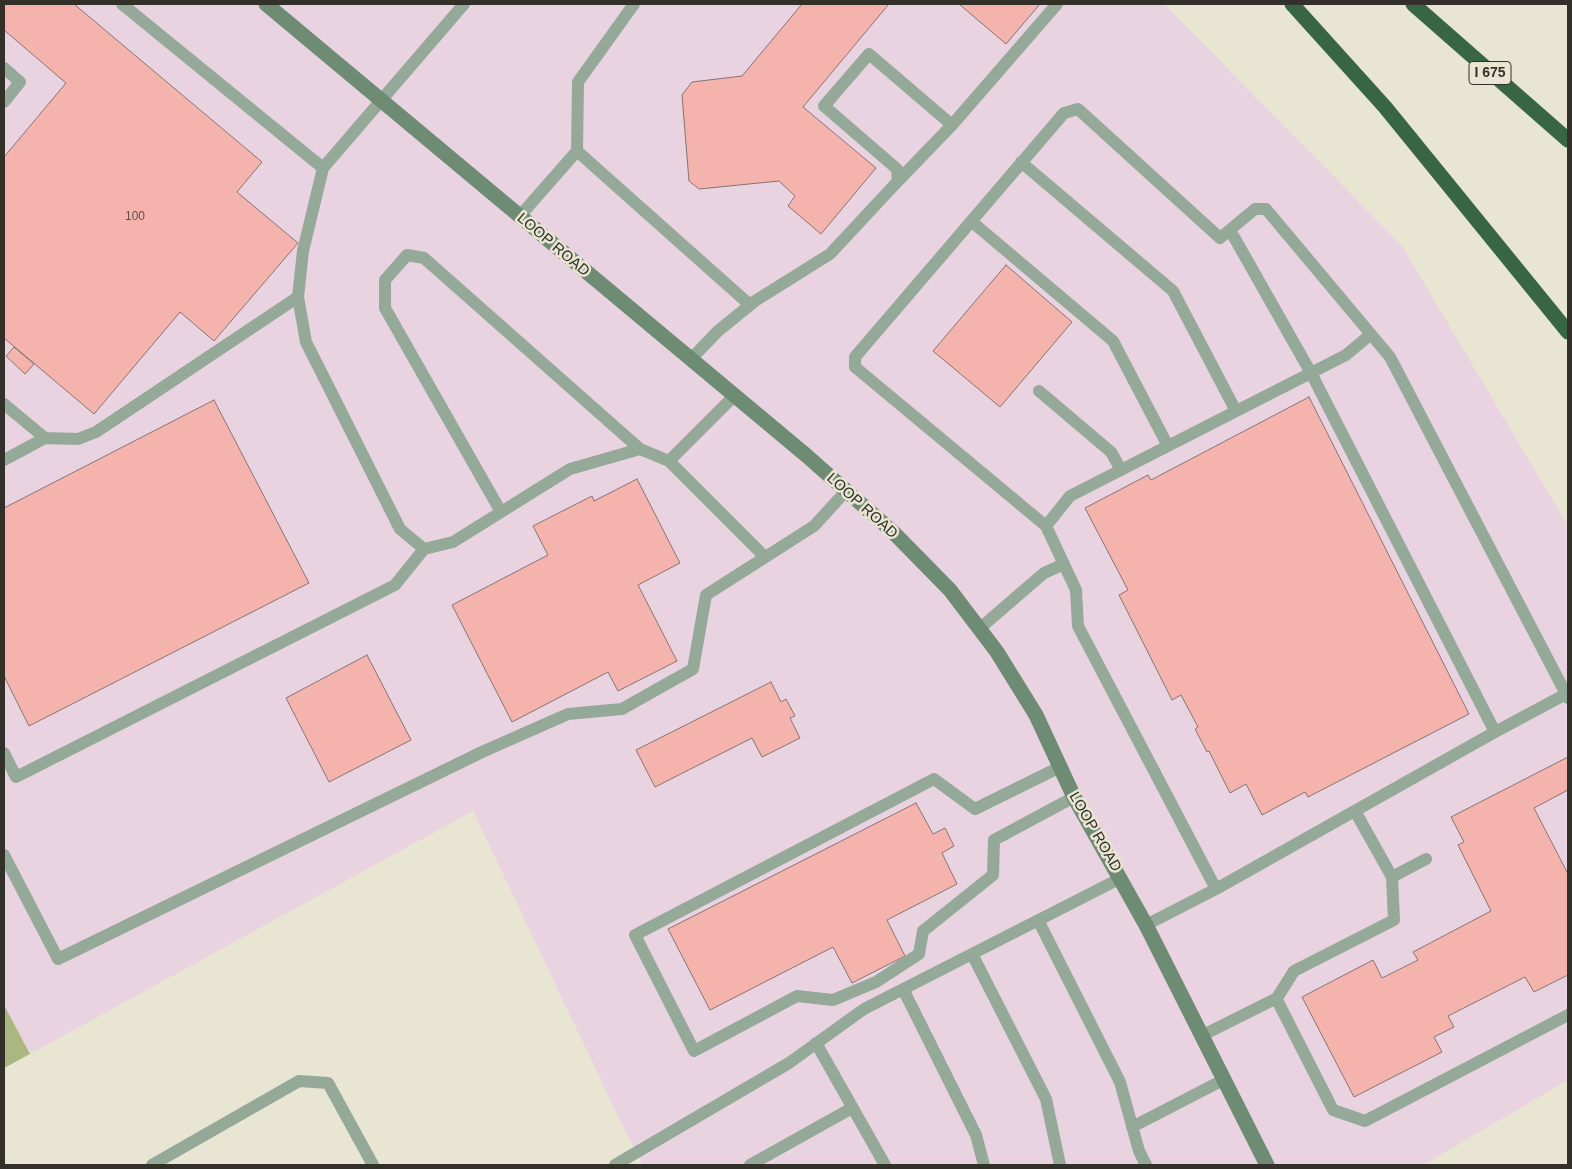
<!DOCTYPE html>
<html>
<head>
<meta charset="utf-8">
<style>
  body { margin:0 }
  #map { position:relative; width:1572px; height:1169px; overflow:hidden; background:#e9e5d3; font-family:Helvetica,sans-serif }
  canvas { display:block }
  .frame { position:absolute; inset:0; border:5px solid #323029; pointer-events:none }
</style>
</head>
<body>
<div id="map">
<canvas width="1572" height="1169"></canvas>
<div class="frame"></div>
</div>
<script>
const ctx = document.querySelector('canvas').getContext('2d');
ctx.lineJoin = 'round';
function fillPath(path, color) { ctx.fillStyle = color; ctx.fill(path, 'evenodd'); }
const shape = rows => new Path2D(rows.map(r => 'M' + r).join(''));
function strokePath(path, color, width, dash) { ctx.strokeStyle = color; ctx.lineWidth = width; ctx.lineCap = dash ? 'butt' : 'round'; ctx.setLineDash(dash || []); ctx.stroke(path); }
function drawText(font, color, halo, rows, align = 'center') {
  ctx.font = font + ' Helvetica,sans-serif'; ctx.lineWidth = 5; ctx.setLineDash([]); ctx.textBaseline = 'middle'; ctx.strokeStyle = halo; ctx.fillStyle = color; for (const [text, x, y, turn = 0] of rows) {
    ctx.save(); ctx.translate(x, y); ctx.rotate((+turn || 0) * Math.PI / 180); ctx.textAlign = isNaN(turn) ? turn : align; if (halo) ctx.strokeText(text, 0, 0); ctx.fillText(text, 0, 0); ctx.restore();
  }
}
fillPath(shape([
  [4,4,1164,4,1402,246,1568,526,1568,1080,1423,1165,643,1165,626,1133,473,811,30,1054,4,1005]
]), '#e9d3e0');
fillPath(shape([
  [4,1005,30,1054,4,1068]
]), '#aab780');
const building = shape([
  [4,4,74,4,262,162,237,192,298,243,214,341,180,312,94,414,4,338,4,157,66,83,4,30,4,4],
  [802,4,889,4,803,107,876,168,821,234,788,206,795,196,779,181,699,189,689,181,682,95,692,82,742,76,802,4],
  [959,4,1040,4,1006,44,959,4],
  [1006,265,1072,322,1000,407,933,351,1006,265],
  [14,347,34,364,25,374,6,356,14,347],
  [1309,397,1469,714,1308,797,1305,792,1262,815,1246,784,1230,793,1209,751,1207,752,1195,729,1198,727,1181,695,1172,700,1119,595,1128,590,1085,508,1148,475,1151,480,1309,397],
  [214,400,309,583,29,726,4,676,4,508,214,400],
  [637,479,680,563,638,585,677,661,618,691,608,672,512,722,452,605,548,555,533,526,592,496,594,501,637,479],
  [367,655,411,740,329,782,286,698,367,655],
  [771,682,781,702,786,699,795,716,790,718,800,738,762,757,752,738,655,787,636,750,771,682],
  [1568,757,1568,790,1534,808,1568,874,1568,975,1534,992,1525,977,1448,1016,1454,1027,1434,1037,1442,1052,1354,1097,1302,997,1373,960,1382,978,1418,960,1413,952,1491,911,1458,845,1464,842,1451,817,1568,757],
  [916,803,933,834,945,828,954,846,942,853,957,884,887,920,905,956,852,983,833,947,710,1010,668,929,916,803]
]);
fillPath(building, '#f4b4ad');
strokePath(building, '#877472', 1);
strokePath(shape([
  [122,4,323,168,464,4],
  [4,68,20,82,4,102],
  [952,125,1057,4],
  [577,151,578,82,634,4],
  [1021,162,1173,291,1236,411],
  [323,168,303,251,298,297,306,342,400,529,424,549,453,542,570,469,640,449,669,461,734,396],
  [519,217,577,151,750,305],
  [971,221,1113,341,1168,446],
  [1230,230,1311,373,1495,732],
  [691,359,718,331,755,301,830,254,898,181,897,169,824,106,869,54,952,125,898,181],
  [1039,391,1111,452,1121,470],
  [4,404,45,438],
  [4,460,45,438,78,439,96,432,298,297],
  [669,461,765,557],
  [501,512,385,308,385,280,407,255,424,258,640,449],
  [1046,526,1070,496,1346,355,1371,334],
  [979,629,1044,573,1064,564],
  [1568,695,1566,694,1495,732,1216,889,1078,626,1076,590,1046,526,855,367,855,357,1064,113,1078,109,1220,238,1255,209,1266,209,1390,357,1566,694,1568,698],
  [4,753,16,777,395,585,424,549],
  [1060,767,975,809,934,779,635,935,694,1051,797,996,833,1000,876,982,919,954,923,931,993,875,994,840,1074,797],
  [1355,811,1392,877],
  [4,855,58,959,482,752,568,714,622,709,693,669,706,595,814,526,846,491],
  [1038,920,1120,1082,1139,1151,1146,1165],
  [1146,925,1216,889],
  [972,954,1046,1099,1060,1165],
  [903,989,976,1135,984,1165],
  [1276,998,1333,1110,1365,1121,1568,1015],
  [1203,1035,1277,998,1294,971,1394,920,1392,877,1426,859],
  [816,1043,885,1165],
  [1132,1127,1225,1079],
  [152,1165,299,1081,328,1083,373,1165],
  [615,1165,789,1063,864,1009,1121,878],
  [750,1165,852,1108]
]), '#94a998', 12);
strokePath(shape([
  [266,4,807,456,893,532,950,590,997,652,1036,715,1074,797,1146,925,1267,1165]
]), '#6d8c73', 15);
strokePath(shape([
  [1292,4,1385,107,1568,332],
  [1413,4,1568,140]
]), '#386542', 15);
drawText('12px', '#62514a', null, [
  ["100",135,217]
]);
for (const [x, y, w] of [
  [1490,73,42]
]) { const box = new Path2D(); box.roundRect(x - w / 2, y - 11.5, w, 23, 4); ctx.fillStyle = '#e9e5d3'; ctx.fill(box); strokePath(box, '#323029', 1); }
drawText('bold 14px', '#323029', null, [
  ["I 675",1490,73]
]);
drawText('15px', '#323029', '#e9e5d3', [
  ["LOOP ROAD",553,245,40],
  ["LOOP ROAD",862,506,42],
  ["LOOP ROAD",1095,832,60]
]);
</script>
</body>
</html>
